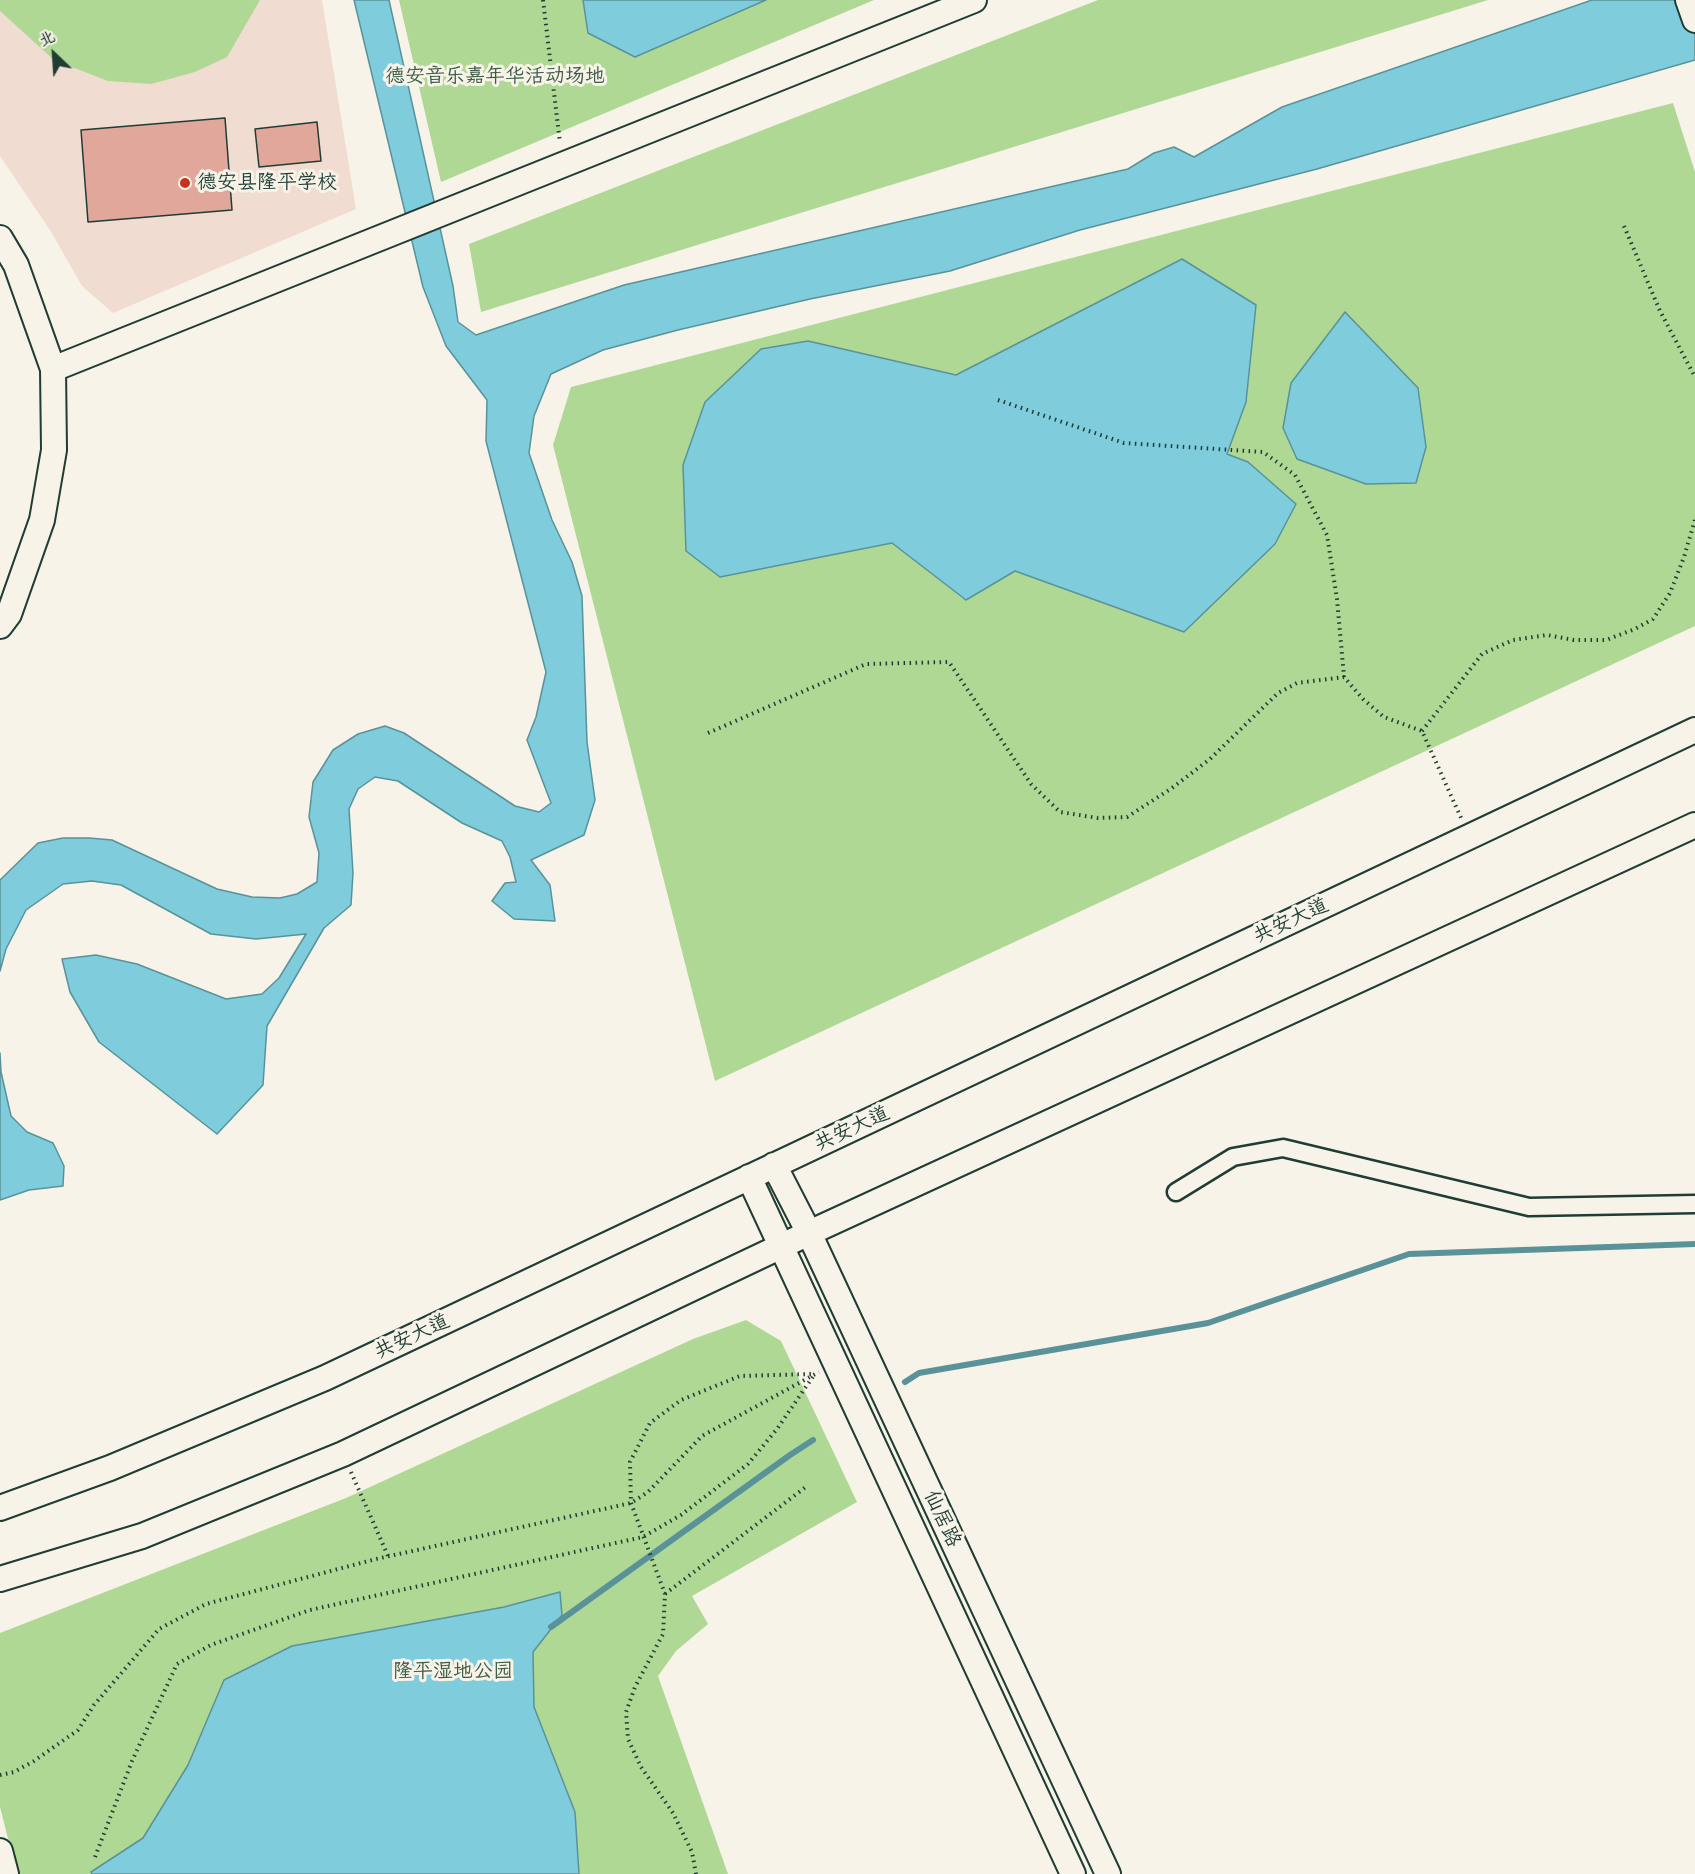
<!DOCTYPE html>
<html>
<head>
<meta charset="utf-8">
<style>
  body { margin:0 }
  #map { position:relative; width:1695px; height:1874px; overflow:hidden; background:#f7f3e8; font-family:"Patrick Hand","LXGW WenKai TC",sans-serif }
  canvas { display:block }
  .north { position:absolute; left:24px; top:24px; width:60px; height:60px; -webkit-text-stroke:4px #f7f3e8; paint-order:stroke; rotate:335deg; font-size:16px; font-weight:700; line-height:24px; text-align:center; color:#1f3d34 }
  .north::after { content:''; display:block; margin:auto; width:21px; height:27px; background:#1f3d34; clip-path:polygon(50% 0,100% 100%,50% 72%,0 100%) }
</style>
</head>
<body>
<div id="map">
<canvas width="1695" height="1874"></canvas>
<div class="north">北</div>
</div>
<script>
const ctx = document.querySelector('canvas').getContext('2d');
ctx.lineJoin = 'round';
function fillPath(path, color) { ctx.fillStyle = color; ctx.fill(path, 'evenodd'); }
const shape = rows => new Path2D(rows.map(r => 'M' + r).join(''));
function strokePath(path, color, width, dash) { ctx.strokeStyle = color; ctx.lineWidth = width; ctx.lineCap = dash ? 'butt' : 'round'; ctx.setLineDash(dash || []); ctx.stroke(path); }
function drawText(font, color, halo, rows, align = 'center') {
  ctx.font = font + ' "Patrick Hand","LXGW WenKai TC",sans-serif'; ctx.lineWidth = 6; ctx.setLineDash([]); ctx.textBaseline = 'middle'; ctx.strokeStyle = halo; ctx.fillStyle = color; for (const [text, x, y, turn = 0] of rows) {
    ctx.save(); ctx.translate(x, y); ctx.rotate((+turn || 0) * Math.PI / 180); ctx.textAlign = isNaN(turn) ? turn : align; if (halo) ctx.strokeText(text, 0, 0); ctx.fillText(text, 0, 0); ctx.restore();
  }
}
fillPath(shape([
  [0,0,322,0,356,209,113,313,82,286,50,230,0,156]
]), '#f0dcd1');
fillPath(shape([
  [0,0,260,0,227,57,195,72,151,84,108,81,54,60,0,11],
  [399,0,874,0,441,182],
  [1098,0,1488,0,481,312,469,244],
  [1673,103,1695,172,1695,626,715,1081,553,445,571,387],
  [746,1320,781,1341,857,1502,692,1596,708,1624,676,1651,658,1676,728,1874,17,1874,0,1807,0,1633,346,1498,693,1339]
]), '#b0d895');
const water = shape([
  [354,0,389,0,453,286,458,322,476,335,624,285,1128,169,1154,153,1174,147,1194,157,1282,107,1592,0,1695,0,1695,60,1317,169,1080,230,950,271,810,299,678,330,603,350,551,374,534,416,529,453,552,520,572,562,582,596,587,742,595,800,584,835,531,860,550,885,555,921,514,919,492,901,505,883,516,882,510,857,502,841,462,823,398,781,375,777,358,789,349,809,353,873,351,905,324,928,267,1026,263,1085,217,1134,99,1042,70,992,62,959,96,955,137,964,226,999,262,994,279,978,306,934,256,939,211,934,121,885,92,881,63,884,26,910,6,949,0,971,0,880,38,843,63,838,89,838,112,840,217,889,252,897,280,898,297,894,317,882,319,853,309,817,313,782,333,750,358,734,385,726,404,733,515,806,539,812,551,803,527,740,536,717,546,672,486,441,487,400,446,346,423,287,354,0],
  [583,0,766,0,635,57,588,33,583,0],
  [1182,259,1256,305,1246,402,1227,454,1248,462,1296,504,1275,544,1184,632,1015,571,966,600,892,543,720,577,686,551,683,465,705,402,761,349,808,341,956,375,1182,259],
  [1345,312,1418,388,1426,447,1416,483,1366,484,1297,459,1283,428,1291,383,1345,312],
  [0,1053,1,1072,11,1116,27,1132,53,1143,64,1166,63,1186,29,1190,0,1200,0,1053],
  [560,1592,562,1615,533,1652,534,1707,575,1812,579,1874,92,1874,91,1872,143,1838,188,1765,224,1680,292,1646,504,1607,560,1592]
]);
fillPath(water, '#7fccdd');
strokePath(water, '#599399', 1.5);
strokePath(shape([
  [905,1382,919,1373,1208,1323,1409,1254,1695,1244],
  [551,1627,790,1455,813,1440]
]), '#599399', 6);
const building = shape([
  [225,118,232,210,88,222,81,130,225,118],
  [317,122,321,161,259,167,255,129,317,122]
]);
fillPath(building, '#e0a79a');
strokePath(building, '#1f3d34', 1.5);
const street = shape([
  [1176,1192,1233,1157,1283,1148,1529,1207,1695,1204]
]);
const secondary = shape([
  [1688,0,1695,20],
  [0,238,16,265,53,369,54,450,42,520,9,614,0,626],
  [53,369,974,0],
  [774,1165,809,1233,1108,1874],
  [749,1177,1073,1874],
  [0,1508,110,1468,325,1378,1695,730],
  [0,1579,142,1536,343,1454,809,1233,1695,825],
  [0,1851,6,1874]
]);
strokePath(street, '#1f3d34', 21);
strokePath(secondary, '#1f3d34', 28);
strokePath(shape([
  [543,0,560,143],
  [1624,226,1660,311,1695,377],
  [998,400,1124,443,1263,452,1295,475,1327,535,1337,599,1344,677],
  [1422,731,1482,654,1513,640,1547,635,1574,640,1606,640,1635,629,1653,619,1670,593,1684,557,1695,520],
  [708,733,866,664,949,662,1031,784,1060,812,1098,818,1127,817,1172,788,1210,759,1278,693,1297,683,1344,677,1363,699,1384,717,1422,731,1462,820],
  [351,1472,388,1556],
  [665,1594,807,1486],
  [0,1775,14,1772,34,1761,78,1730,94,1705,159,1629,206,1604,376,1559,631,1503,648,1492,702,1436,819,1372],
  [95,1857,132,1761,177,1664,211,1645,310,1610,643,1537,681,1515,748,1464,777,1429,814,1375],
  [696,1874,692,1852,673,1813,641,1767,628,1739,626,1712,635,1687,663,1634,665,1594,631,1503,630,1462,650,1423,681,1400,740,1376,811,1374]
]), '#1f3d34', 4, [1.5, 4.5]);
strokePath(street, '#f7f3e8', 16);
strokePath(secondary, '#f7f3e8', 24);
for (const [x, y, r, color] of [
  [185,183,6,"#c8321e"]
]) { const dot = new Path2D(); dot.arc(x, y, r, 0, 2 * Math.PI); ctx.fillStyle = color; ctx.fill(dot); strokePath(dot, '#f7f3e8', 2); }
drawText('20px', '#3c5c47', '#f7f3e8', [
  ["德安音乐嘉年华活动场地",495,77],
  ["隆平湿地公园",453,1672]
]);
drawText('20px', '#1f3d34', '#f7f3e8', [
  ["德安县隆平学校",197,183]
], 'left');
drawText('20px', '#1f3d34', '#f7f3e8', [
  ["共安大道",1291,921,-25],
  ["共安大道",852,1129,-25],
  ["共安大道",412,1337,-25],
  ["仙居路",942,1519,65]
]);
</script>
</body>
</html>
